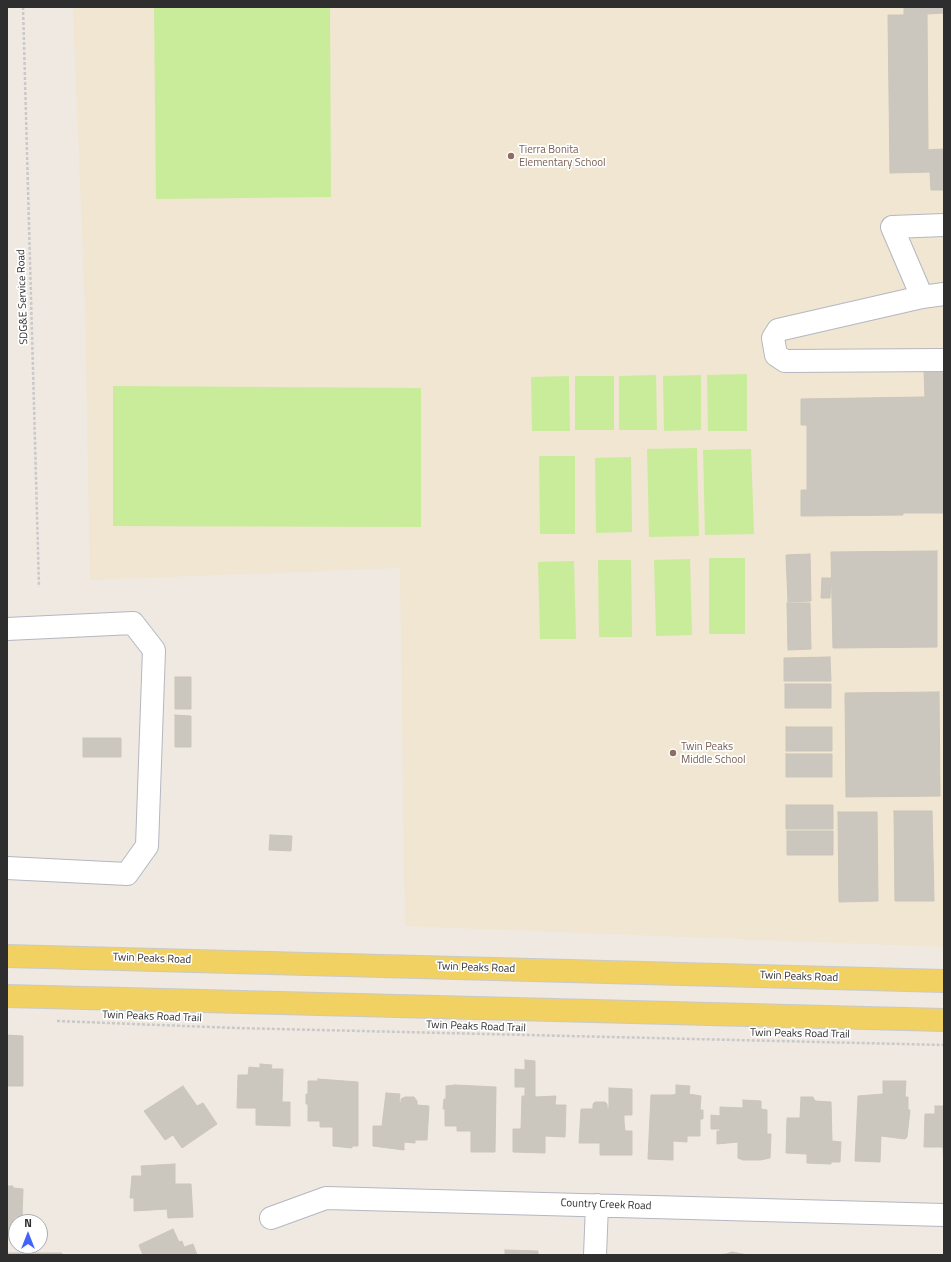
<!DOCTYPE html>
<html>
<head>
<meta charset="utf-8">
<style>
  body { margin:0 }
  #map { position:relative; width:951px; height:1262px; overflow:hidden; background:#efe9e1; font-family:"Titillium Web",sans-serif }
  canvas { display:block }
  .frame { position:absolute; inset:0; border:8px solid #2e2e2e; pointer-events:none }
  .north { position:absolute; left:8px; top:1214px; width:40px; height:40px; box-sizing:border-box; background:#fff; border:1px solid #ababab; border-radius:50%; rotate:0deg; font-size:11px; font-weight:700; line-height:16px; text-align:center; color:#2e2e2e }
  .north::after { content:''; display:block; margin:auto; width:14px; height:18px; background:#4264fb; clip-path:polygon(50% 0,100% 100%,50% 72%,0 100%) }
</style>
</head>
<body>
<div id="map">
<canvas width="951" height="1262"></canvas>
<div class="frame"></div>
<div class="north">N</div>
</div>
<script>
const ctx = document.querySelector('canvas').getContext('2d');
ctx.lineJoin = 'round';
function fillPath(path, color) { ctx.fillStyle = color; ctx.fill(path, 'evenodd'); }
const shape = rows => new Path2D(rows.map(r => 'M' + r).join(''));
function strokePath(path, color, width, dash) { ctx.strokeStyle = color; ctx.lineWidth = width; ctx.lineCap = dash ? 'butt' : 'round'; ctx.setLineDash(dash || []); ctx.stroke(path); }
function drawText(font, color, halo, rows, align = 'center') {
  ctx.font = font + ' "Titillium Web",sans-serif'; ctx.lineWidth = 3.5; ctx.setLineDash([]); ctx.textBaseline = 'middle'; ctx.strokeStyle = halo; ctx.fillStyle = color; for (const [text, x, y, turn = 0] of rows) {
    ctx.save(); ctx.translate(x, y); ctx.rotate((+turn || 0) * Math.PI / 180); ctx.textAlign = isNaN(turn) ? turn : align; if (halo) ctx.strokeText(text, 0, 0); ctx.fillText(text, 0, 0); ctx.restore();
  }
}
fillPath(shape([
  [73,7,944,7,944,947,405,926,400,568,90,580,85,306]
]), '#f0e6d1');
fillPath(shape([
  [154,7,330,7,331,197,156,199],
  [747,374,747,431,708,431,707,375],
  [656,375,657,430,619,430,619,376],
  [701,375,701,430,664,431,663,376],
  [569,376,570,431,532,431,531,377],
  [575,376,614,376,614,430,575,430],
  [113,386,421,388,421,527,113,526],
  [697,448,699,536,649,537,647,449],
  [751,449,754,534,705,535,703,450],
  [539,456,575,456,575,534,540,534],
  [631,457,632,532,596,533,595,458],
  [709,558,745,558,745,634,709,634],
  [690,559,692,635,656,636,654,560],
  [598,560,631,560,632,637,599,637],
  [574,561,576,639,540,639,538,562]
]), '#c9ec9a');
const building = shape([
  [904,7,944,7,944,13,927,14,928,150,944,149,944,190,931,190,930,172,890,173,888,15,904,15,904,7],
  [944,369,944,513,903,513,903,515,801,516,801,490,807,490,807,425,801,425,801,399,925,397,924,370,944,369],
  [937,551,937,647,833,648,831,552,937,551],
  [810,554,811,601,788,602,786,555,810,554],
  [822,578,831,578,830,598,821,598,822,578],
  [787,603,810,603,811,649,788,650,787,603],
  [830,657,831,681,784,681,784,658,830,657],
  [175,677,191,677,191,709,175,709,175,677],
  [785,684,831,684,831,708,785,708,785,684],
  [939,692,940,796,846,797,845,693,939,692],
  [175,715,191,716,191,747,175,747,175,715],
  [786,727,832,727,832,751,786,751,786,727],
  [83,738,121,738,121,757,83,757,83,738],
  [786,754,832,754,832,777,786,777,786,754],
  [786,805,833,805,833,829,786,829,786,805],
  [894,811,932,811,934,901,895,901,894,811],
  [838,812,877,812,878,901,839,902,838,812],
  [787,831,833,831,833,855,787,855,787,831],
  [270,835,292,836,291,851,269,850,270,835],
  [7,1035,23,1036,23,1086,7,1086,7,1035],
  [525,1060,535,1061,535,1097,556,1096,555,1105,566,1105,565,1137,545,1136,545,1153,513,1152,513,1129,521,1129,522,1096,525,1096,525,1087,515,1087,515,1069,525,1070,525,1060],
  [260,1064,272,1065,271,1069,283,1069,282,1102,290,1102,290,1126,256,1125,256,1108,237,1108,238,1075,248,1075,249,1067,260,1068,260,1064],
  [318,1079,358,1082,358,1146,352,1146,352,1148,333,1146,333,1127,320,1127,320,1121,308,1121,308,1104,306,1104,306,1094,308,1094,308,1081,318,1081,318,1079],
  [883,1081,906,1081,905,1097,908,1097,908,1110,910,1110,907,1137,905,1139,881,1136,880,1162,855,1161,858,1096,883,1094,883,1081],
  [455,1085,496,1087,495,1152,471,1152,471,1131,457,1131,457,1126,445,1126,445,1109,443,1109,444,1099,446,1099,446,1086,455,1085],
  [676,1085,690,1086,689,1094,701,1096,700,1110,703,1110,703,1119,700,1119,700,1136,687,1136,687,1142,673,1141,673,1160,648,1159,651,1095,673,1095,676,1094,676,1085],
  [183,1086,197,1106,203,1103,217,1124,182,1148,173,1135,165,1140,144,1111,183,1086],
  [609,1088,632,1089,632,1115,624,1115,624,1121,625,1131,632,1131,632,1155,600,1155,600,1143,579,1143,581,1109,593,1109,593,1104,595,1102,605,1102,607,1104,607,1108,609,1108,609,1088],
  [386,1093,400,1094,399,1102,401,1103,401,1099,405,1097,414,1097,417,1101,417,1105,429,1106,427,1140,415,1140,415,1143,404,1142,404,1150,373,1146,373,1126,382,1126,386,1093],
  [801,1097,813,1097,815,1101,831,1102,832,1141,841,1142,840,1162,831,1162,831,1164,807,1163,807,1154,786,1153,787,1118,800,1118,801,1097],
  [743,1100,761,1101,761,1109,767,1110,767,1134,771,1134,770,1158,760,1160,743,1160,738,1158,738,1142,717,1144,717,1131,720,1131,720,1129,711,1129,711,1115,720,1116,720,1107,743,1108,743,1100],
  [935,1106,944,1106,944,1164,943,1147,924,1147,925,1114,935,1114,935,1106],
  [175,1164,175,1184,191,1184,193,1217,168,1218,167,1209,134,1211,134,1198,130,1198,132,1176,142,1176,141,1166,175,1164],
  [7,1186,13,1186,13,1188,23,1189,22,1217,15,1217,14,1233,7,1233,7,1186],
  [173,1229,179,1242,182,1241,184,1247,193,1244,197,1255,143,1255,139,1245,173,1229],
  [505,1250,538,1251,538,1255,505,1255,505,1250],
  [732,1252,748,1255,715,1255,726,1254,732,1252],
  [7,1253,62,1253,62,1255,7,1255,7,1253]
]);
fillPath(building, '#cbc7bf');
strokePath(building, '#cbc5ba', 1);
const minor = shape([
  [944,294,922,297,778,330,773,338,776,355,785,361,944,360],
  [922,297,892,227,944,225],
  [7,629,133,623,154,650,147,846,127,874,7,868],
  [271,1218,326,1198,944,1215],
  [595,1255,597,1205]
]);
const major = shape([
  [7,956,944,981],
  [7,996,944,1020]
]);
strokePath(minor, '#b4b7c1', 24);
strokePath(major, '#c9c9c9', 24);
strokePath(shape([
  [23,7,39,587],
  [57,1021,236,1028,944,1045]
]), '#c9c9c9', 2.5, [3, 2]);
strokePath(minor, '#fff', 22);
strokePath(major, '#f2d163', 22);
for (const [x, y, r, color] of [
  [511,156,4,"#8d6e63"],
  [673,753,4,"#8d6e63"]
]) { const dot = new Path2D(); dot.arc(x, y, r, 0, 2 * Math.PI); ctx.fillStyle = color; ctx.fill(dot); strokePath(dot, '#fff', 1.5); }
drawText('11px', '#785e54', '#fff', [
  ["Tierra Bonita",519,150],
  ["Elementary School",519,163],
  ["Twin Peaks",681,747],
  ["Middle School",681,760]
], 'left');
drawText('11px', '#2e2e2e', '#fff', [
  ["SDG&E Service Road",23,297,-92],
  ["Twin Peaks Road",152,959,2],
  ["Twin Peaks Road",476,968,2],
  ["Twin Peaks Road",799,977,2],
  ["Twin Peaks Road Trail",152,1017,2],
  ["Twin Peaks Road Trail",476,1027,2],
  ["Twin Peaks Road Trail",800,1034,1],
  ["Country Creek Road",606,1205,2]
]);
</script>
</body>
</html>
